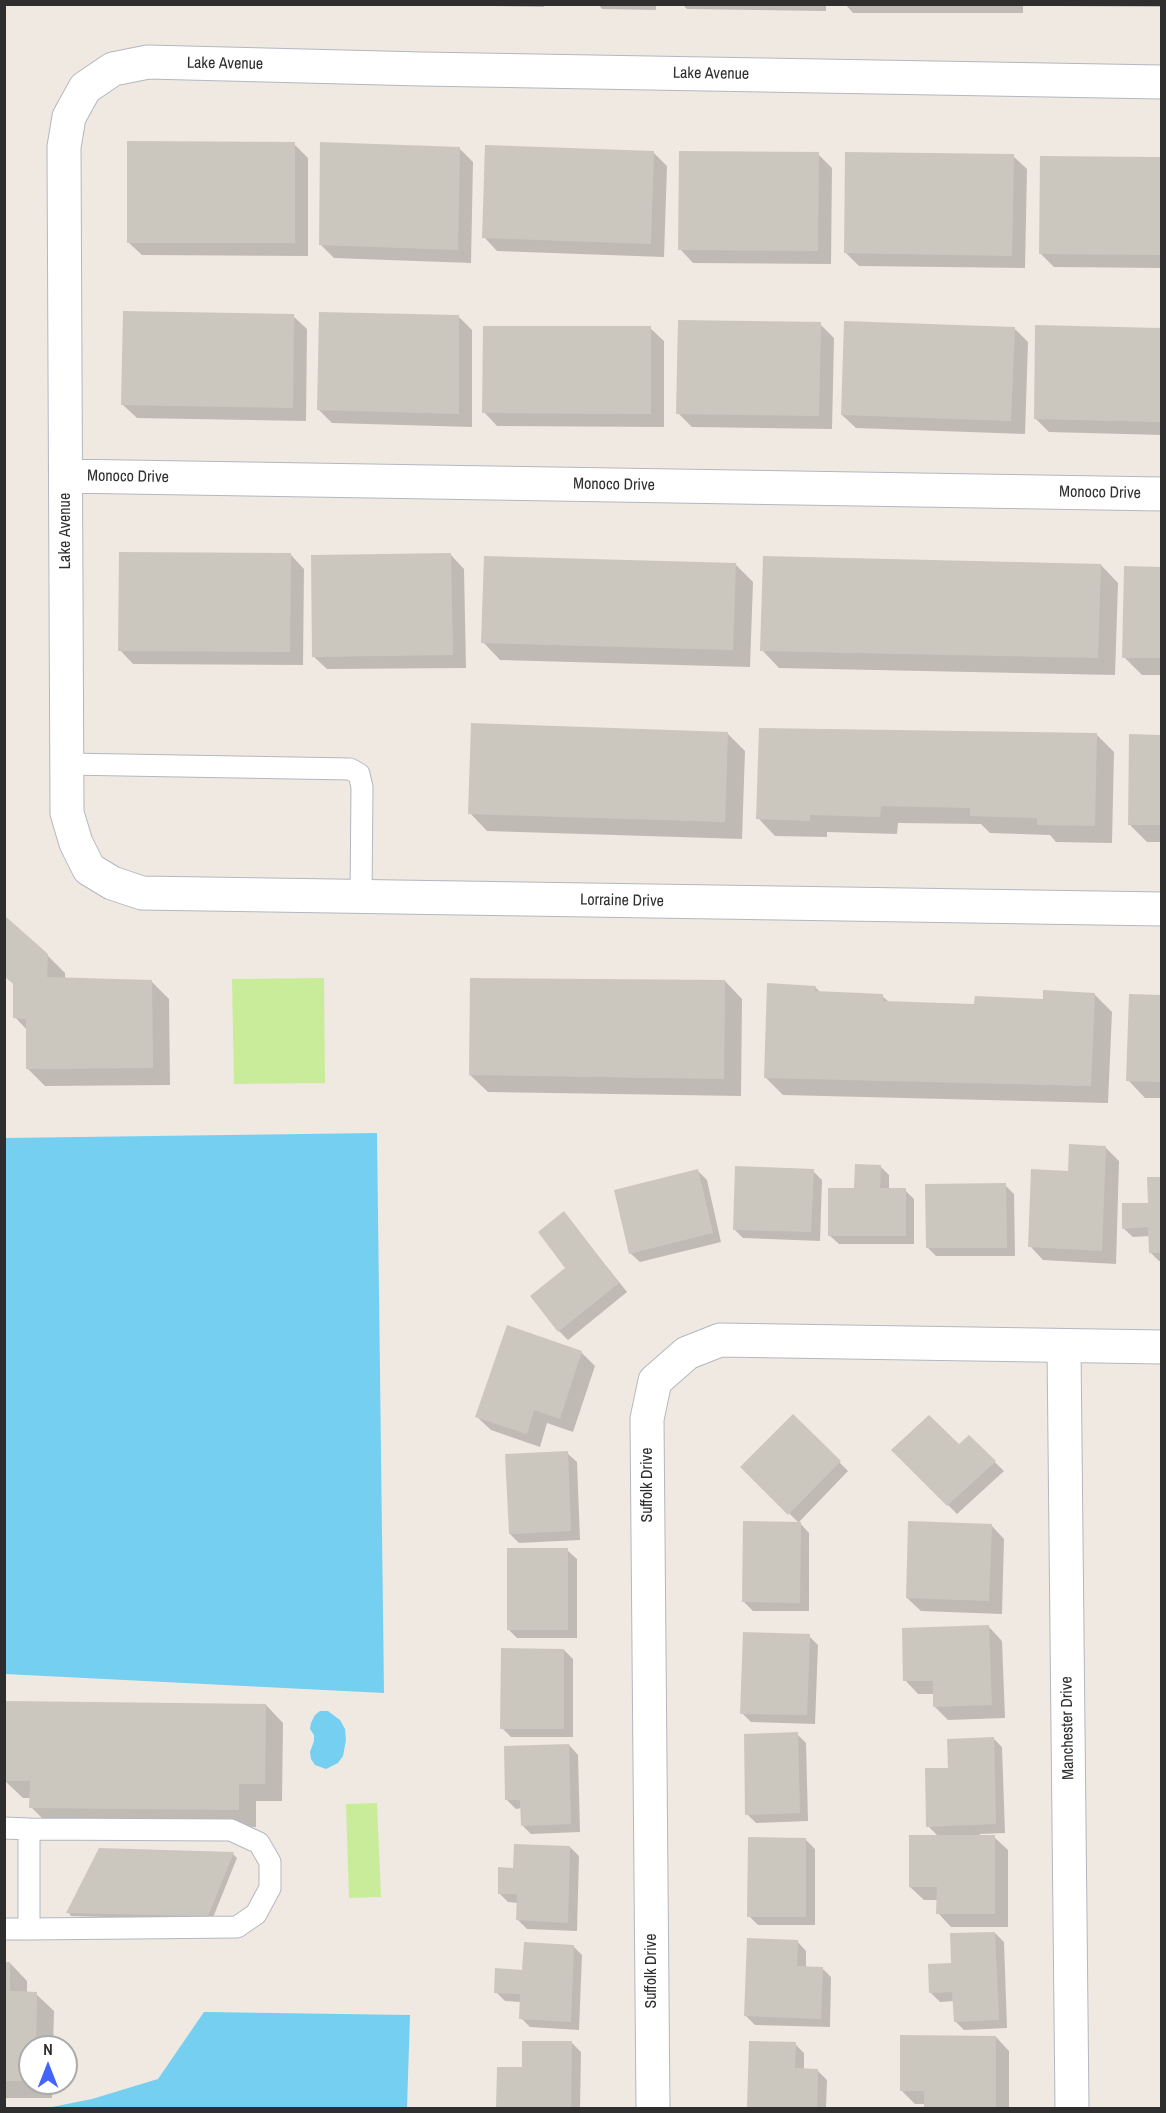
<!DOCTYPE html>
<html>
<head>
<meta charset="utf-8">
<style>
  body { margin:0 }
  #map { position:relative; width:1166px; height:2113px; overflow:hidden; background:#efe9e1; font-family:"Archivo Narrow",sans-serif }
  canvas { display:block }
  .frame { position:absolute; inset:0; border:6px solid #2e2e2e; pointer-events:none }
  .north { position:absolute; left:18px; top:2035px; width:60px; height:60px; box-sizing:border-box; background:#fff; border:2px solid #ababab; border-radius:50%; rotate:0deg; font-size:16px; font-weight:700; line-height:24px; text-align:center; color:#2e2e2e }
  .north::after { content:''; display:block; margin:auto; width:21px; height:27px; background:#4264fb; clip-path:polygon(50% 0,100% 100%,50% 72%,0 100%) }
</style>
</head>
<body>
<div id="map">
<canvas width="1166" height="2113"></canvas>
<div class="frame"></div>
<div class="north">N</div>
</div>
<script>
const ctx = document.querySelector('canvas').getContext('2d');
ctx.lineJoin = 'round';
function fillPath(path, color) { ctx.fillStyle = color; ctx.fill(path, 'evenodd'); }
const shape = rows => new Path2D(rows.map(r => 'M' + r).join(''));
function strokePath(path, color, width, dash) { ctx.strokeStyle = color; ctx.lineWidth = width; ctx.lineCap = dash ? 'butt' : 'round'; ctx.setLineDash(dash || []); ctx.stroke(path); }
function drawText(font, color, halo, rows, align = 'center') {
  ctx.font = font + ' "Archivo Narrow",sans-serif'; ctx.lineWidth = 4.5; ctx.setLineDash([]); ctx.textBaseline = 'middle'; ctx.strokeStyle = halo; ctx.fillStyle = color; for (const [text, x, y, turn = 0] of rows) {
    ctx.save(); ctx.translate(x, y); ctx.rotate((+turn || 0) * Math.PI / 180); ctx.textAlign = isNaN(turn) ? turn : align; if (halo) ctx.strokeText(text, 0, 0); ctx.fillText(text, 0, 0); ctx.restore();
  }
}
fillPath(shape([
  [324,978,325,1083,234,1084,232,979],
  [377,1803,381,1897,349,1898,346,1804]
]), '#c9ec9a');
fillPath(shape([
  [377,1133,384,1693,5,1674,5,1138],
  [320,1711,328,1711,340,1720,345,1729,346,1740,343,1756,338,1763,326,1769,315,1765,311,1759,310,1752,314,1741,314,1735,310,1729,311,1723,315,1715],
  [204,2012,410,2015,407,2108,47,2108,92,2099,158,2079]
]), '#75cff0');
fillPath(shape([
  [488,4,544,4,544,7,490,6],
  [598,4,656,4,656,10,602,9],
  [682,4,826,4,826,11,687,9],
  [845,4,1023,4,1023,13,853,13],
  [1051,4,1162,4,1162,7,1052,6],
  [294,144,308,158,308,256,142,255,128,242],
  [459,148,473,162,471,263,334,258,320,244],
  [654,153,667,166,664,257,497,251,484,237],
  [818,154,832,168,831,264,693,263,680,249],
  [1013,156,1027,169,1025,268,859,266,845,252],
  [1162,159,1162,268,1054,267,1040,253],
  [293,316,307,329,306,421,137,418,123,405],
  [459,317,472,330,472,427,332,423,319,410],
  [820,324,834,338,832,429,692,427,678,413],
  [650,328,664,341,664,427,497,426,484,412],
  [1014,328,1028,342,1025,434,856,428,842,415],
  [1162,329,1162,435,1049,432,1035,418],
  [291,555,304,569,303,665,133,664,120,650],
  [451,555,464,569,466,668,327,669,313,656],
  [735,564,753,582,750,667,500,660,483,642],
  [1101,565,1118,583,1115,675,779,668,762,650],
  [1162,568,1162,675,1142,675,1124,657],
  [727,733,745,751,742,839,487,831,470,813],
  [1096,734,1114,752,1112,843,1056,842,1050,835,990,833,981,824,898,823,897,834,827,832,827,837,775,836,758,818],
  [1162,736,1162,842,1147,842,1130,825],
  [47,955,65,973,65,979,151,981,169,999,170,1085,45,1086,27,1068,27,1030,15,1017,15,984],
  [725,981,742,999,741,1096,488,1092,470,1075],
  [815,987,821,993,882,996,889,1002,976,1006,1045,1001,1094,994,1112,1012,1108,1103,783,1095,765,1077],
  [1162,996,1162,1098,1145,1098,1128,1080],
  [1106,1148,1119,1161,1116,1264,1043,1260,1030,1246,1069,1173],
  [880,1166,889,1175,889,1190,905,1190,914,1199,914,1244,839,1244,829,1235,856,1189],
  [698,1171,707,1180,721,1242,640,1262,630,1253],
  [813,1171,822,1180,820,1241,743,1238,734,1229],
  [1162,1178,1162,1261,1159,1261,1150,1252,1150,1236,1133,1237,1123,1228,1149,1204],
  [1005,1185,1014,1194,1015,1256,936,1256,927,1247],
  [564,1213,627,1292,568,1340,559,1331,568,1268],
  [581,1352,595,1366,573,1432,547,1423,540,1447,491,1430,477,1417],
  [793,1416,848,1471,799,1522,809,1533,809,1611,753,1611,744,1602,800,1524,742,1467],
  [969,1437,1004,1471,957,1514,893,1450,959,1446],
  [567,1453,577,1462,580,1540,519,1543,510,1534],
  [991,1525,1004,1539,1002,1614,921,1611,907,1598],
  [567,1550,577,1559,577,1638,517,1638,508,1629],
  [989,1627,1002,1641,1005,1718,948,1720,935,1707,934,1694,918,1694,905,1680],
  [809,1636,818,1645,815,1724,751,1722,742,1713],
  [564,1650,573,1659,573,1737,511,1737,502,1728],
  [266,1705,283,1723,282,1801,256,1801,256,1827,49,1825,31,1807,31,1798,23,1798,5,1781],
  [797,1734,806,1743,808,1821,756,1823,747,1814],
  [993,1738,1002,1747,1005,1833,980,1834,980,1837,994,1837,1008,1850,1008,1927,951,1927,938,1913,938,1900,924,1900,910,1887,938,1836,928,1826,949,1769],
  [569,1745,578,1755,580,1832,531,1834,522,1825,522,1808,516,1809,507,1800],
  [806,1840,815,1849,815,1925,758,1925,749,1916],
  [570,1847,579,1856,577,1931,527,1929,518,1920,518,1903,508,1902,499,1893,515,1869],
  [233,1854,237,1858,212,1920,71,1916,68,1912],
  [995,1933,1004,1942,1007,2028,964,2030,955,2021,954,2001,940,2002,931,1993,953,1965],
  [797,1941,806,1951,806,1968,822,1968,831,1977,830,2027,755,2025,746,2016],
  [573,1946,582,1955,579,2030,530,2027,521,2018,521,2002,505,2001,496,1992,524,1972],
  [4,1963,10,1963,27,1981,27,1993,36,1994,54,2011,53,2047,30,2047,30,2083,52,2083,52,2098,4,2098],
  [996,2037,1009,2051,1009,2108,926,2108,926,2104,915,2104,901,2090],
  [750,2042,795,2044,804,2053,804,2070,818,2071,827,2080,826,2108,748,2108],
  [572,2043,581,2052,580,2108,498,2108,498,2068,523,2068]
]), '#0003');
fillPath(shape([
  [127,141,295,142,295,243,127,243],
  [320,142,460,147,458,250,319,245],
  [485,145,654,151,651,244,482,238],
  [679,151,819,152,818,251,678,250],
  [845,152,1014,154,1012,256,844,253],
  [1040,156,1162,157,1162,255,1039,254],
  [123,311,294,314,293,408,121,405],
  [319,312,459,315,459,414,317,410],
  [678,320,821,322,819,416,676,414],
  [844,321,1015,327,1011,421,841,415],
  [1035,325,1162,328,1162,422,1034,419],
  [483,326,651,326,651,414,482,413],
  [119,552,291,553,290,652,118,651],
  [451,553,453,655,312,657,311,555],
  [484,556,736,563,733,650,481,643],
  [763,556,1101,564,1098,658,760,651],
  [1124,566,1162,567,1162,658,1122,658],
  [471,723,728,732,725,822,468,814],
  [759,728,1097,733,1095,826,1037,825,1037,818,970,816,970,808,881,806,880,817,810,815,810,821,756,819],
  [1129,734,1162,735,1162,825,1128,825],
  [4,915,48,954,47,977,152,980,153,1068,26,1069,26,1019,13,1018,13,984,4,976],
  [470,978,725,980,724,1079,469,1075],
  [767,983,816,986,815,991,883,994,883,1001,974,1004,975,996,1043,999,1043,990,1095,993,1091,1086,764,1078],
  [1129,994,1162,995,1162,1082,1126,1081],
  [1069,1144,1106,1146,1102,1251,1028,1247,1031,1169,1068,1171],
  [855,1164,881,1165,880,1188,906,1188,906,1236,828,1236,828,1188,854,1188],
  [735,1166,814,1169,811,1232,733,1230],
  [698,1169,713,1233,629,1254,614,1190],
  [1147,1177,1162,1177,1162,1253,1149,1253,1148,1227,1122,1229,1122,1203,1148,1203],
  [1006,1183,1007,1248,926,1248,925,1184],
  [564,1211,619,1283,558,1332,530,1296,565,1268,538,1232],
  [507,1325,582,1351,560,1419,534,1410,527,1434,475,1417],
  [793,1414,841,1461,788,1515,740,1467],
  [929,1415,959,1444,969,1435,996,1461,947,1506,891,1450],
  [568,1451,571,1531,509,1534,505,1454],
  [743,1521,801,1522,800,1603,742,1602],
  [908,1521,992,1524,989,1601,906,1598],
  [507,1548,568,1548,568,1630,507,1630],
  [989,1625,992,1705,933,1707,933,1681,903,1681,902,1628],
  [743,1632,810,1634,807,1715,740,1714],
  [501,1648,564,1649,564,1729,500,1729],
  [5,1701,266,1704,265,1784,239,1784,239,1810,29,1808,30,1781,4,1781],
  [798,1732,800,1813,745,1815,744,1734],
  [994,1737,996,1824,926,1827,925,1768,948,1768,947,1739],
  [569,1744,571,1824,521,1826,520,1800,505,1800,504,1746],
  [909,1835,995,1835,995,1914,936,1914,937,1887,909,1887],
  [748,1837,806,1838,806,1917,747,1917],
  [514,1844,570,1846,568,1923,516,1920,517,1894,498,1894,498,1867,513,1868],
  [99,1848,234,1852,208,1916,66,1913],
  [995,1932,999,2020,954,2022,952,1992,929,1993,928,1964,951,1963,950,1933],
  [747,1938,798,1940,797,1966,823,1967,821,2019,744,2016],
  [524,1942,574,1945,571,2022,519,2019,520,1994,494,1993,495,1968,522,1970],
  [4,1962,10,1962,10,1991,37,1992,36,2047,30,2047,30,2081,4,2081],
  [900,2035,996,2036,996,2108,924,2108,924,2091,900,2091],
  [522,2041,572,2041,571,2108,496,2108,497,2067,522,2067],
  [749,2041,796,2042,795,2068,818,2069,817,2108,747,2108]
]), '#cbc7bf');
const lane = shape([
  [67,764,350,769,359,774,362,787,361,897],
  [4,1828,29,1829,29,1929,4,1929],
  [29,1829,231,1830,259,1843,270,1862,270,1888,256,1914,237,1927,29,1929]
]);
const street = shape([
  [1162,82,422,69,148,62,113,69,85,88,69,117,64,147,67,813,76,843,89,869,112,883,142,893,1162,909],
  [66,476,1162,494],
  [1064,1347,1072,2108],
  [653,2108,647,1419,655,1381,687,1353,720,1340,1162,1347]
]);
strokePath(lane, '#b4b7c1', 23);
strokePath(street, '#b4b7c1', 35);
strokePath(lane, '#fff', 21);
strokePath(street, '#fff', 33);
drawText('16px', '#2e2e2e', '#fff', [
  ["Lake Avenue",225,64,1],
  ["Lake Avenue",711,74,1],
  ["Monoco Drive",128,477,1],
  ["Monoco Drive",614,485,1],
  ["Monoco Drive",1100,493,1],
  ["Lake Avenue",66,531,-90],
  ["Lorraine Drive",622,901,1],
  ["Suffolk Drive",648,1485,-90],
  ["Manchester Drive",1068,1728,-91],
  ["Suffolk Drive",652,1971,-90]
]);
</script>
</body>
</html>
